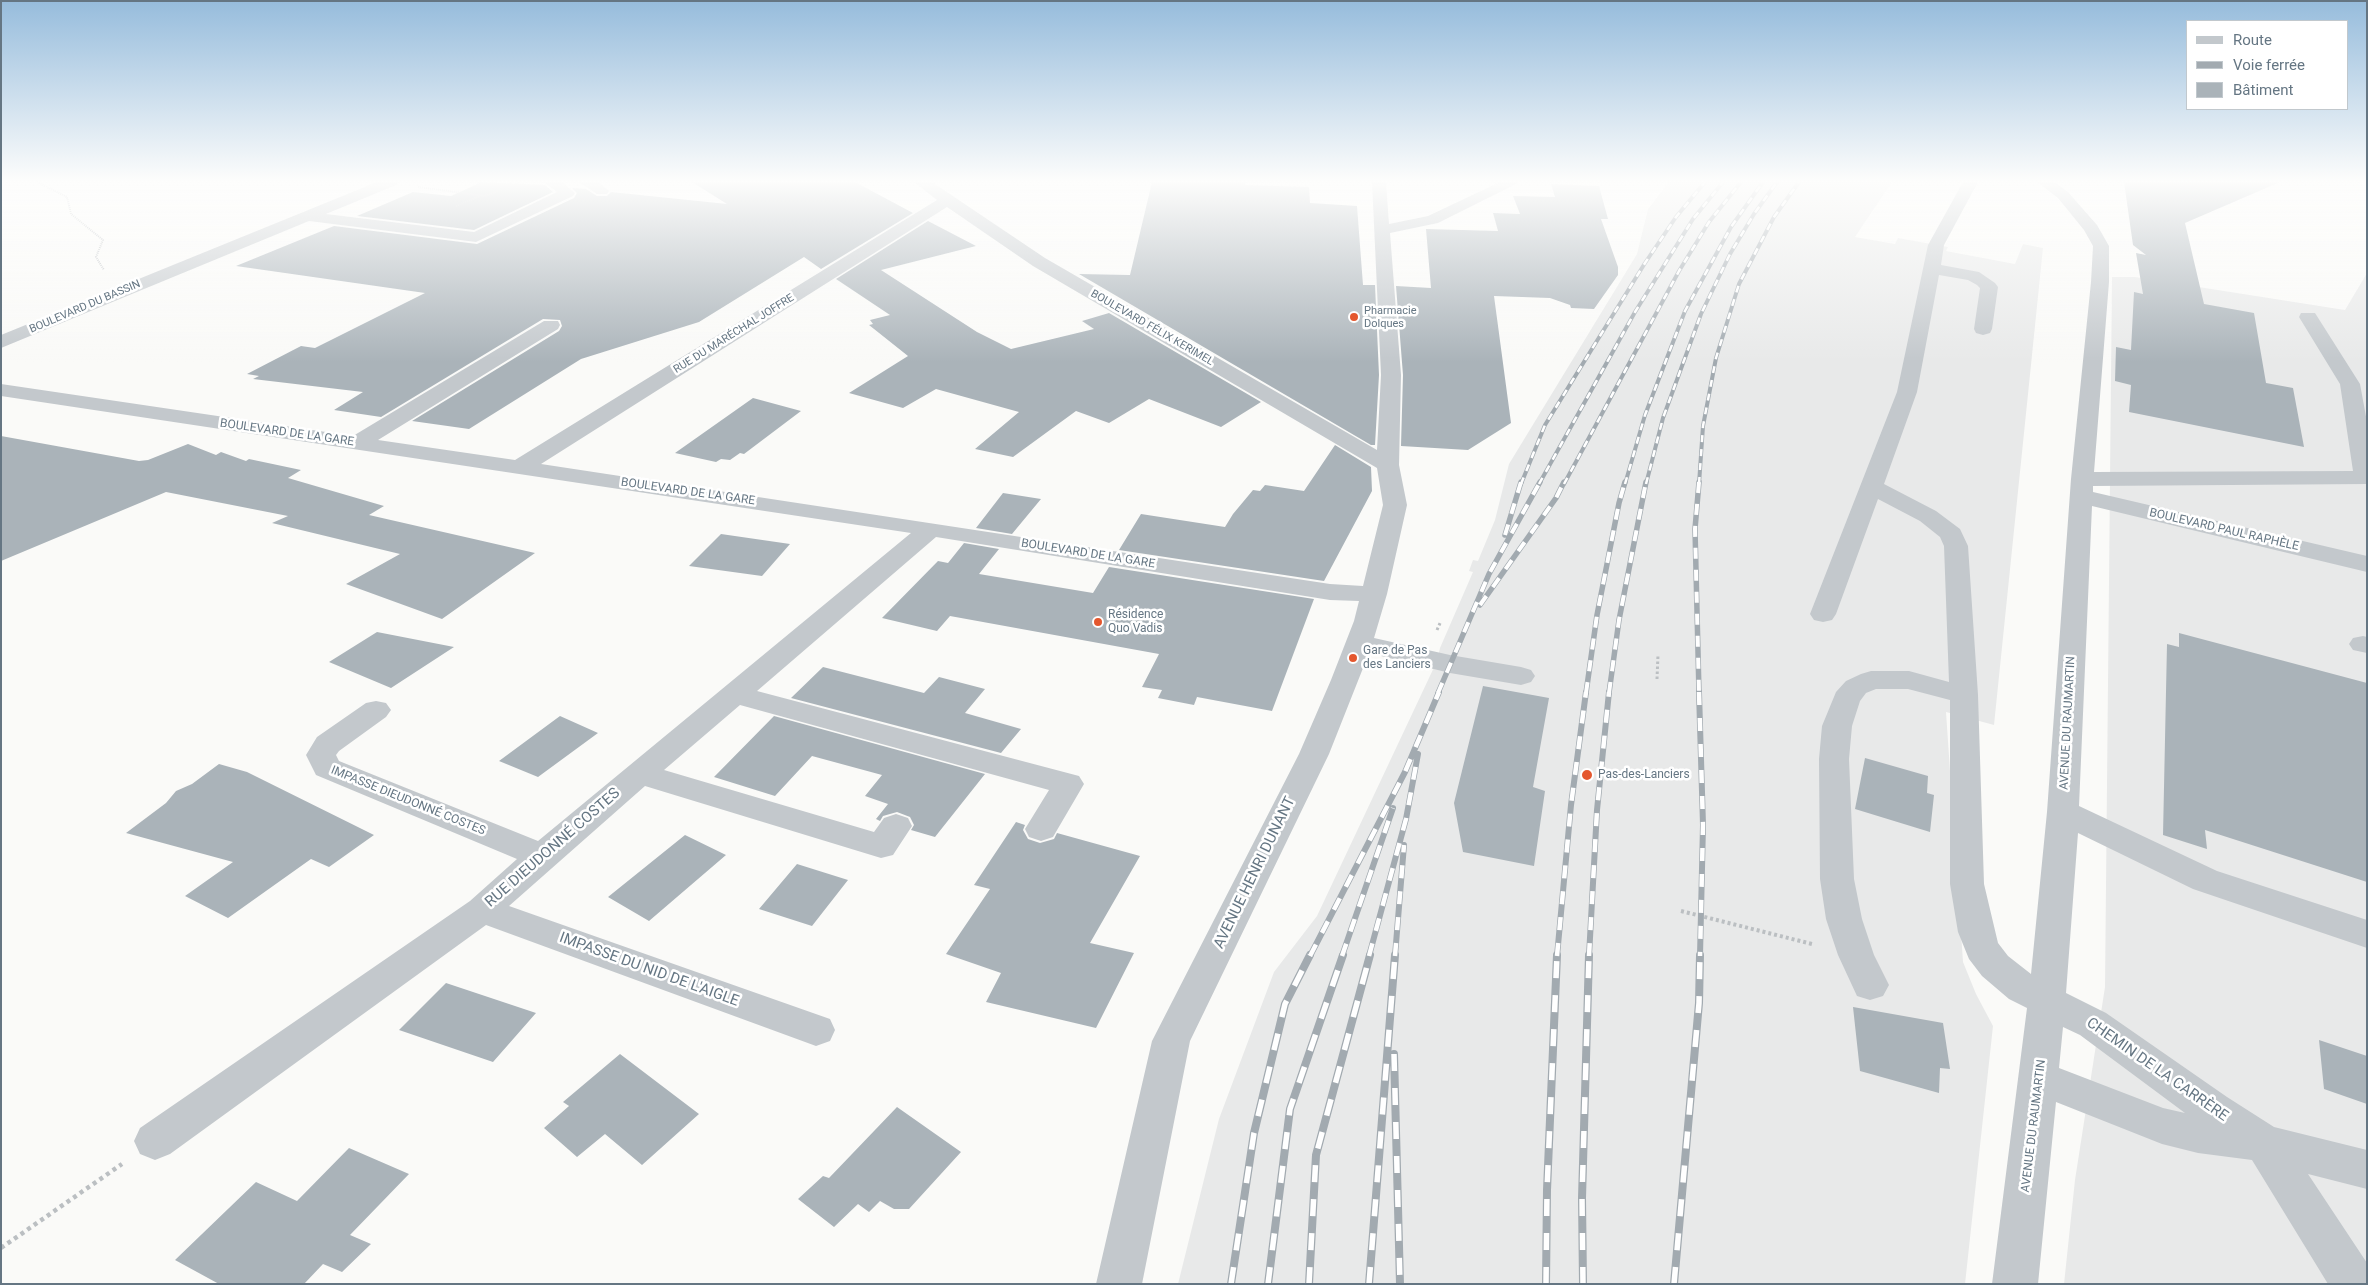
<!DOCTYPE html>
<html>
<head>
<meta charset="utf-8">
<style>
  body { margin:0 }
  #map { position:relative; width:2368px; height:1285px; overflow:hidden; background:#fafaf8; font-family:Roboto,sans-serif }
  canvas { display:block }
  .frame { position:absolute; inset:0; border:2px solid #657683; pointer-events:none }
  .legend { position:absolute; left:2186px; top:20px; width:162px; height:90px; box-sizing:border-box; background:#fff; border:1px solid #c1c8cd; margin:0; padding:6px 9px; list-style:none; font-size:15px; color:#657683 }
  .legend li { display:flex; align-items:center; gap:10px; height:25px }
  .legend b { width:25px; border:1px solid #c1c8cd }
</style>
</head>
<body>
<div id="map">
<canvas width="2368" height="1285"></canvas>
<div class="frame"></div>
<ul class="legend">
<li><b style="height:6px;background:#c3c8cc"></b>Route</li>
<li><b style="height:6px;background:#a2aab0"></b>Voie ferrée</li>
<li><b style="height:14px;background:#aab3b9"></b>Bâtiment</li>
</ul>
</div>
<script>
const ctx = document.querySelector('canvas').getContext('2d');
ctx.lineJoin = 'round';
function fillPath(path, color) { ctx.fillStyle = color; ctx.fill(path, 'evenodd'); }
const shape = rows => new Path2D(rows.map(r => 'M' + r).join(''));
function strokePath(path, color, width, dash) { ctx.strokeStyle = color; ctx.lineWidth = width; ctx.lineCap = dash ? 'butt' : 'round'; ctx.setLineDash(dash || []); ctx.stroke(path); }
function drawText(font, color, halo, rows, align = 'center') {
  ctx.font = font + ' Roboto,sans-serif'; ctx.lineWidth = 5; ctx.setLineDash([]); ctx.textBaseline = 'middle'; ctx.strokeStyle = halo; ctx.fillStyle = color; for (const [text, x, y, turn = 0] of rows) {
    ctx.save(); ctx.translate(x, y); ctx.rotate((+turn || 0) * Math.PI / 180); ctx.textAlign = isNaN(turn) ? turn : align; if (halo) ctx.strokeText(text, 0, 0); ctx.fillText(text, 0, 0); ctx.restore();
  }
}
fillPath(shape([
  [1669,182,1892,182,1855,237,1895,244,1898,238,1948,247,1946,251,2015,264,2023,244,2043,248,1994,725,1946,712,1963,962,1976,994,1993,1026,1965,1284,1178,1284,1219,1119,1274,972,1317,916,1437,661,1440,648,1473,572,1469,571,1473,560,1478,561,1495,520,1509,464,1637,254,1648,209],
  [2367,273,2367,1284,2064,1284,2075,1180,2105,987,2112,277,2135,277,2345,310]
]), '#e8e9e9');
fillPath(shape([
  [482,182,545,185,553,192,474,230,357,216,413,192,451,196],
  [692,182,855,182,913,213,821,269,804,257,699,322,581,359,469,429,412,421,559,331,562,326,560,320,543,319,381,417,334,410,363,392,253,379,259,376,247,374,301,346,315,348,425,293,236,266,334,226,477,244,574,198,577,193,572,188,586,189,597,196,607,196,611,192,727,204],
  [1152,182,1246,182,1245,185,1309,187,1310,203,1357,206,1363,285,1375,285,1379,375,1375,445,1371,445,1079,274,1130,275],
  [2124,182,2280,182,2185,223,2204,304,2254,313,2266,383,2293,388,2304,447,2129,412,2131,385,2115,381,2116,347,2131,350,2134,292,2143,294,2136,253,2146,255,2133,245],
  [1551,184,1599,186,1608,219,1601,219,1618,267,1618,275,1594,309,1571,308,1570,305,1550,298,1494,296,1511,423,1468,450,1401,446,1403,375,1396,286,1431,288,1426,229,1498,231,1493,213,1520,214,1513,196,1555,197],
  [928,221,976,246,881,270,977,332,1011,349,1094,329,1082,321,1109,313,1261,402,1221,427,1149,399,1109,423,1076,411,1013,457,975,449,1019,412,936,389,903,408,849,393,908,356,869,325,873,324,870,320,890,315,836,279],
  [753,398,801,411,744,454,740,453,730,460,721,459,716,462,675,453],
  [1,436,139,461,148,460,188,444,216,455,221,452,246,461,249,459,301,470,288,478,384,506,369,515,535,553,442,619,346,584,400,554,272,523,288,516,166,492,1,561],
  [1335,445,1371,467,1372,491,1324,581,1119,550,1141,514,1225,527,1233,514,1253,490,1260,491,1265,485,1304,491],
  [1003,493,1041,499,1012,534,976,528],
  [721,534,790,544,762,576,689,566],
  [964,543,999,549,979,574,1093,593,1109,567,1314,599,1272,711,1197,697,1194,705,1158,698,1162,690,1142,687,1159,654,950,616,937,631,882,618,938,561,948,563],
  [377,632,454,647,391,688,329,662],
  [2179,633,2367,683,2367,882,2205,830,2207,849,2163,835,2167,644,2179,647],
  [823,667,924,693,939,677,985,689,965,713,1021,729,1001,753,791,698],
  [1483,686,1549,698,1533,787,1545,791,1534,866,1463,852,1454,803],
  [560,716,598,733,538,777,499,761],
  [774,716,985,774,935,837,911,830,914,825,910,817,897,812,883,816,880,821,876,819,888,804,865,796,882,775,812,756,775,796,714,777],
  [1865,758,1928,776,1927,793,1934,795,1930,832,1855,809],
  [219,764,247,772,374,835,329,867,311,859,228,918,185,896,233,862,126,833,166,803,176,791,192,784],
  [1016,822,1025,825,1023,830,1028,839,1040,843,1054,839,1057,833,1140,856,1090,943,1134,953,1096,1028,986,1002,1001,973,946,954,990,889,974,885],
  [685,835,726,855,649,921,608,897],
  [797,864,848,880,812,926,759,909],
  [446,983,536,1013,493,1062,399,1030],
  [1853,1007,1943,1023,1950,1069,1940,1068,1939,1093,1860,1071],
  [2319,1040,2367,1056,2367,1104,2324,1089],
  [620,1054,699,1114,642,1165,605,1134,577,1157,544,1128,569,1106,563,1102],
  [897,1107,961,1152,909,1209,894,1209,880,1201,869,1212,858,1204,834,1227,798,1199,823,1176,829,1178],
  [349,1148,409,1174,350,1235,371,1244,342,1272,323,1264,304,1284,219,1284,175,1260,256,1182,297,1201]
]), '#aab3b9');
strokePath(shape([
  [37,182,67,197,71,214,103,240,96,257,104,270],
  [418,187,485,196,498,191],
  [456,206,480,196]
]), '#bbbfc2', 2, [1, 1]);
strokePath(shape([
  [1437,630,1441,621],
  [1657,679,1658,655]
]), '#bbbfc2', 3, [2.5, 2.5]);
strokePath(shape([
  [1681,911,1812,944]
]), '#bbbfc2', 4, [3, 3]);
strokePath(shape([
  [1,1248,122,1164]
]), '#bbbfc2', 4.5, [4, 4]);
fillPath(shape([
  [377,182,398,182,396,185,326,214,474,232,557,192,544,182,562,182,575,193,573,196,476,242,309,221,1,348,1,335,377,182],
  [579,182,598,182,609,191,607,194,597,194,579,182],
  [914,182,932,182,1045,258,1377,450,1381,375,1372,182,1386,182,1389,224,1428,216,1500,182,1520,182,1438,223,1390,233,1401,375,1399,465,1407,505,1387,594,1374,638,1450,655,1521,667,1531,670,1535,676,1531,682,1521,685,1450,673,1369,653,1329,754,1190,1041,1142,1284,1096,1284,1152,1041,1299,754,1331,680,1354,621,1359,601,1330,600,936,537,757,691,1079,776,1084,784,1053,837,1041,841,1029,837,1025,829,1049,790,740,705,664,770,874,832,884,818,896,814,908,818,912,826,893,855,881,858,645,786,509,906,830,1019,835,1030,830,1041,816,1046,486,925,170,1154,155,1160,140,1154,134,1141,140,1128,470,901,517,859,316,775,306,755,317,737,366,703,376,701,386,703,391,710,386,717,339,751,336,755,339,761,538,841,911,533,1,396,1,384,353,436,544,321,558,321,560,325,558,329,378,440,515,460,937,200,914,182],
  [947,207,1033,266,1377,468,1383,505,1363,586,1330,584,541,464,947,207],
  [1963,182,1978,182,1944,245,1941,265,1979,272,1995,283,1998,287,1992,329,1990,333,1983,335,1976,333,1974,329,1980,288,1977,285,1968,280,1939,275,1917,392,1884,484,1936,511,1960,529,1968,546,1978,695,1984,884,1998,943,2008,956,2031,974,2047,812,2071,479,2091,282,2093,246,2084,230,2058,198,2037,182,2054,182,2068,192,2097,225,2109,246,2109,282,2094,472,2353,471,2340,384,2299,317,2301,313,2315,313,2360,384,2367,422,2367,484,2093,486,2093,492,2367,556,2367,572,2092,506,2079,806,2217,871,2367,920,2367,948,2193,889,2078,833,2066,993,2106,1013,2227,1097,2274,1127,2367,1150,2367,1189,2308,1174,2367,1263,2367,1284,2328,1284,2252,1160,2198,1153,2162,1144,2056,1102,2038,1284,1992,1284,2027,1008,2009,999,1982,976,1969,959,1958,932,1950,884,1950,700,1908,689,1876,689,1866,693,1860,701,1852,726,1849,759,1854,879,1862,919,1874,955,1889,985,1883,996,1870,1000,1857,996,1838,955,1826,919,1820,879,1819,759,1822,726,1836,692,1846,681,1861,674,1871,671,1909,671,1949,682,1944,546,1940,537,1920,521,1878,499,1836,614,1832,620,1823,622,1814,620,1810,614,1897,392,1928,245,1963,182],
  [2063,1027,2080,1035,2185,1113,2163,1108,2059,1068,2063,1027],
  [2363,636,2367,637,2367,653,2353,650,2349,644,2353,638,2363,636]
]), '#c3c8cc');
const railFar3 = shape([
  [1521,484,1545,425,1645,263,1676,217,1705,182],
  [1539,484,1635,312,1693,219,1723,182],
  [1564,484,1679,271,1709,222,1741,182],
  [1625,484,1645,415,1685,311,1731,227,1763,182],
  [1646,484,1663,418,1701,314,1730,254,1754,214,1777,182],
  [1699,484,1703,426,1716,358,1739,284,1774,217,1799,182]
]);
const railFar2 = shape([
  [1699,482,1695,529,1699,693],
  [1505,535,1521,482],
  [1480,605,1556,498,1564,482],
  [1438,693,1489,574,1540,482],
  [1586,693,1597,615,1619,503,1625,482],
  [1609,693,1619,620,1646,482]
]);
const railFar1 = shape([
  [1699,692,1703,825,1700,956],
  [1310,956,1405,772,1439,692],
  [1342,956,1393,808],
  [1369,956,1406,819,1418,754],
  [1395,956,1404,845],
  [1557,956,1571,805,1586,692],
  [1589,956,1597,810,1609,692]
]);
const rail = shape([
  [1394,1054,1400,1284],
  [1231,1284,1254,1133,1285,1004,1310,955],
  [1268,1284,1290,1109,1343,955],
  [1309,1284,1316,1155,1370,955],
  [1369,1284,1395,955],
  [1546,1284,1547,1190,1557,955],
  [1583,1284,1582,1198,1589,955],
  [1674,1284,1699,1003,1700,955]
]);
strokePath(railFar3, '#a2aab0', 4);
strokePath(railFar2, '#a2aab0', 5.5);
strokePath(railFar1, '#a2aab0', 6);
strokePath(rail, '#a2aab0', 8);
strokePath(railFar3, '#fff', 2.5, [7]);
strokePath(railFar2, '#fff', 4, [11]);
strokePath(railFar1, '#fff', 4.5, [13]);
strokePath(rail, '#fff', 5.5, [17]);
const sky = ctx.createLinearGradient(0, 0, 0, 362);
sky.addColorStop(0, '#96bcdc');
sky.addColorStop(0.5, '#fdfdfc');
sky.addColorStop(1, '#fdfdfc00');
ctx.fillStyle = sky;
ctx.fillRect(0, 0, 2368, 362);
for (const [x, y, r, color] of [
  [1354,317,5,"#e4572e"],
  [1098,622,5,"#e4572e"],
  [1353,658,5,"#e4572e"],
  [1587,775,6,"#e4572e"]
]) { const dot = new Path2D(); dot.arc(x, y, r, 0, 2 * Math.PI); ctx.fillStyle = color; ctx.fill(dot); strokePath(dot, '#fff', 2); }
drawText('11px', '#657683', '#fff', [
  ["BOULEVARD DU BASSIN",85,307,-23],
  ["BOULEVARD FÉLIX KERIMEL",1152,328,30],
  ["RUE DU MARÉCHAL JOFFRE",734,334,-32]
]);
drawText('11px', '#657683', '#fff', [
  ["Pharmacie",1364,311],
  ["Dolques",1364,324]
], 'left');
drawText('12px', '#657683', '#fff', [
  ["BOULEVARD DE LA GARE",287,433,8],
  ["BOULEVARD DE LA GARE",688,492,8],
  ["BOULEVARD PAUL RAPHÈLE",2224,530,13],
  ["BOULEVARD DE LA GARE",1088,554,9],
  ["AVENUE DU RAUMARTIN",2068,723,-87],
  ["IMPASSE DIEUDONNÉ COSTES",408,801,22],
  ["AVENUE DU RAUMARTIN",2034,1126,-83]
]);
drawText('12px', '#657683', '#fff', [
  ["Résidence",1108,615],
  ["Quo Vadis",1108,629],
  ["Gare de Pas",1363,651],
  ["des Lanciers",1363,665],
  ["Pas-des-Lanciers",1598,775]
], 'left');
drawText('15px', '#657683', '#fff', [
  ["RUE DIEUDONNÉ COSTES",553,848,-41],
  ["AVENUE HENRI DUNANT",1255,873,-64],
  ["IMPASSE DU NID DE L'AIGLE",649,970,20],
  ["CHEMIN DE LA CARRÈRE",2157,1070,35]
]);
</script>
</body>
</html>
